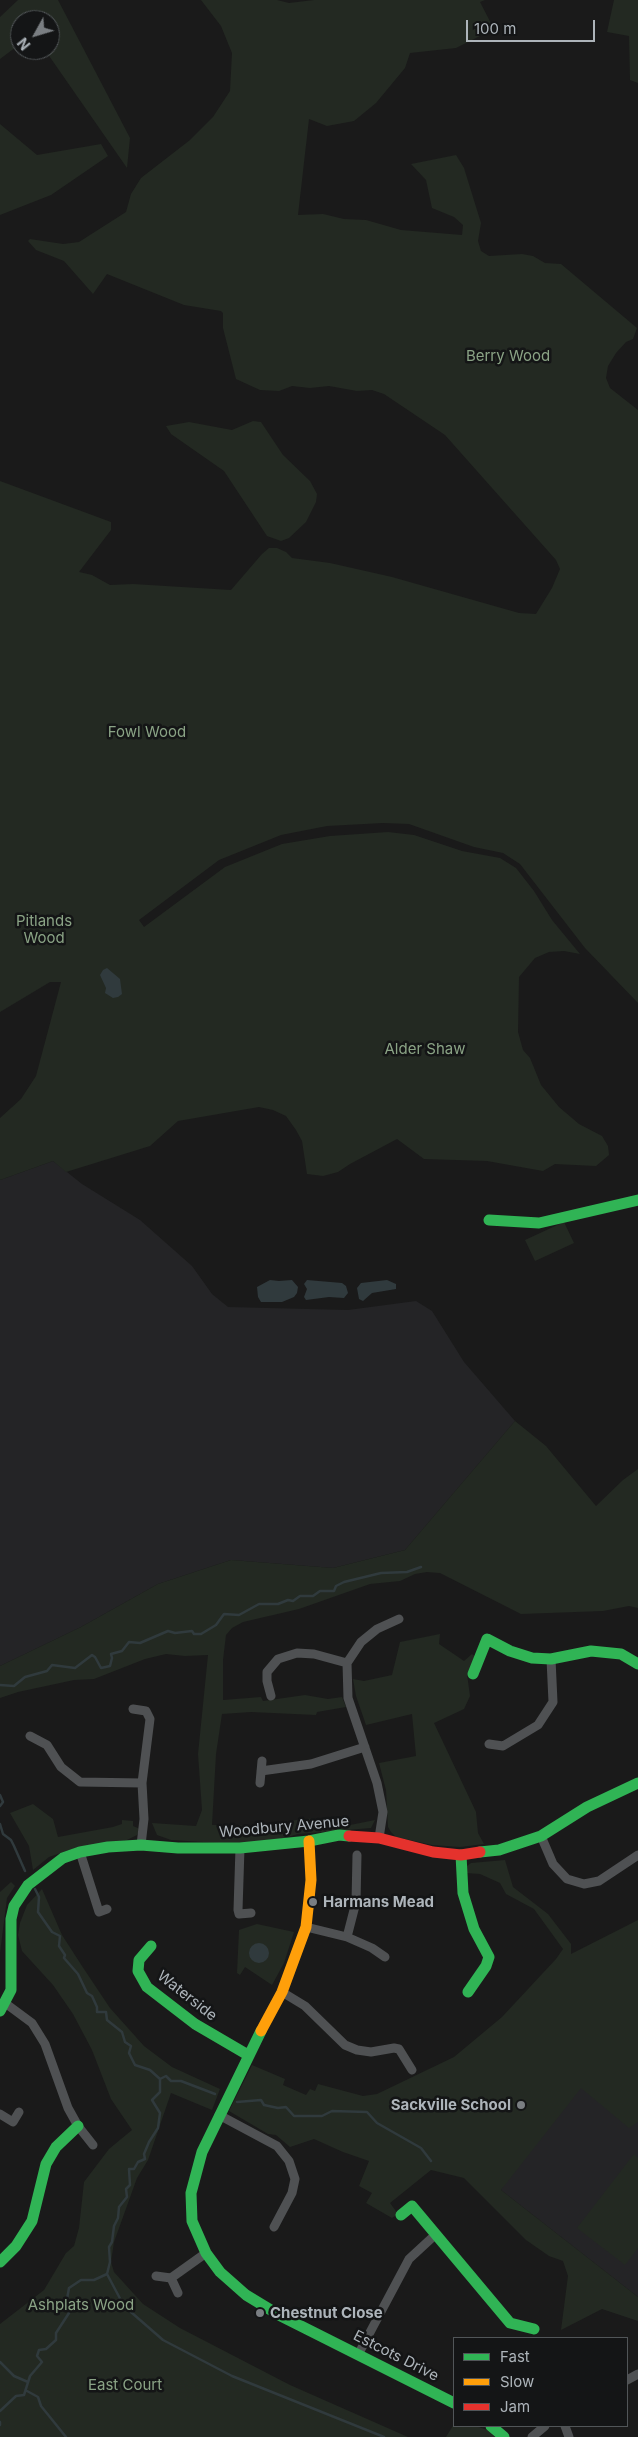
<!DOCTYPE html>
<html>
<head>
<meta charset="utf-8">
<style>
  body { margin:0 }
  #map { position:relative; width:638px; height:2437px; overflow:hidden; background:#1a1a1a; font-family:Inter,sans-serif }
  canvas { display:block }
  .legend { position:absolute; left:453px; top:2337px; width:175px; height:90px; box-sizing:border-box; background:#141516; border:1px solid #515558; margin:0; padding:6px 9px; list-style:none; font-size:15px; color:#adb4ba }
  .legend li { display:flex; align-items:center; gap:10px; height:25px }
  .legend b { width:25px; border:1px solid #515558 }
  .north { position:absolute; left:10px; top:10px; width:50px; height:50px; box-sizing:border-box; background:#141516; border:1px solid #515558; border-radius:50%; rotate:231deg; font-size:14px; font-weight:700; line-height:20px; text-align:center; color:#adb4ba }
  .north::after { content:''; display:block; margin:auto; width:18px; height:22px; background:#7a7e82; clip-path:polygon(50% 0,100% 100%,50% 72%,0 100%) }
  .scale { position:absolute; left:466px; top:20px; width:129px; height:22px; box-sizing:border-box; border:2px solid #adb4ba; border-top:0; padding-left:6px; font-size:15px; line-height:18px; white-space:nowrap; color:#adb4ba; -webkit-text-stroke:4px #141516; paint-order:stroke }
</style>
</head>
<body>
<div id="map">
<canvas width="638" height="2437"></canvas>
<ul class="legend">
<li><b style="height:6px;background:#30b455"></b>Fast</li>
<li><b style="height:6px;background:#ff9f0a"></b>Slow</li>
<li><b style="height:6px;background:#e5322d"></b>Jam</li>
</ul>
<div class="north">N</div>
<div class="scale">100 m</div>
</div>
<script>
const ctx = document.querySelector('canvas').getContext('2d');
ctx.lineJoin = 'round';
function fillPath(path, color) { ctx.fillStyle = color; ctx.fill(path, 'evenodd'); }
const shape = rows => new Path2D(rows.map(r => 'M' + r).join(''));
function strokePath(path, color, width, dash) { ctx.strokeStyle = color; ctx.lineWidth = width; ctx.lineCap = dash ? 'butt' : 'round'; ctx.setLineDash(dash || []); ctx.stroke(path); }
function drawText(font, color, halo, rows, align = 'center') {
  ctx.font = font + ' Inter,sans-serif'; ctx.lineWidth = 5; ctx.setLineDash([]); ctx.textBaseline = 'middle'; ctx.strokeStyle = halo; ctx.fillStyle = color; for (const [text, x, y, turn = 0] of rows) {
    ctx.save(); ctx.translate(x, y); ctx.rotate((+turn || 0) * Math.PI / 180); ctx.textAlign = isNaN(turn) ? turn : align; if (halo) ctx.strokeText(text, 0, 0); ctx.fillText(text, 0, 0); ctx.restore();
  }
}
fillPath(shape([
  [53,1161,82,1184,140,1220,192,1266,212,1294,228,1307,348,1310,416,1301,432,1311,464,1362,515,1421,405,1550,333,1568,231,1560,158,1584,81,1627,0,1666,0,1180],
  [638,1920,638,2297,501,2190]
]), '#242426');
fillPath(shape([
  [18,0,58,0,130,138,127,168,45,50,50,50,50,20,20,20,20,44,0,59,0,17],
  [201,0,277,0,289,3,314,0,485,0,480,2,494,29,456,48,410,53,405,68,376,103,354,121,327,126,309,119,298,215,323,214,344,219,366,220,401,230,462,235,463,225,454,217,432,208,426,180,411,164,456,155,464,168,481,223,478,241,481,251,489,256,522,254,533,256,545,263,561,264,637,328,633,339,626,342,616,353,608,366,606,378,610,388,638,410,638,1003,585,948,520,864,503,853,474,847,409,824,383,823,327,826,281,835,219,860,139,920,144,927,225,867,282,844,330,836,388,832,414,835,462,851,500,858,516,868,534,891,552,920,580,954,564,951,549,952,535,958,519,977,518,1032,523,1050,530,1058,541,1085,559,1107,579,1124,602,1136,608,1146,609,1155,596,1166,555,1164,543,1171,487,1161,424,1159,397,1139,350,1164,338,1172,323,1176,307,1174,302,1141,296,1130,286,1116,273,1110,259,1107,178,1121,150,1146,66,1172,53,1161,0,1180,0,1118,21,1099,36,1076,61,982,50,982,0,1012,0,481,111,522,111,530,79,572,92,575,110,585,133,584,231,590,262,554,269,548,277,548,286,552,292,558,330,563,392,577,519,613,536,614,552,588,560,569,556,560,445,435,384,394,372,390,357,391,329,386,310,388,292,386,279,391,260,390,236,379,223,328,223,313,221,311,184,305,107,274,93,294,64,261,36,250,28,241,30,239,63,244,79,242,126,212,131,194,141,178,190,140,213,117,230,91,232,53,221,26],
  [614,0,638,0,638,83,630,80,629,36,607,32],
  [0,124,37,155,101,144,108,156,51,195,0,215],
  [253,421,261,422,283,455,310,481,317,494,316,502,306,522,289,538,281,541,267,536,224,471,171,434,166,426,189,422,232,430],
  [564,1222,574,1243,535,1261,525,1240],
  [515,1421,546,1446,596,1506,623,1480,638,1469,638,1608,629,1606,603,1611,521,1614,440,1573,427,1572,415,1574,400,1581,370,1584,299,1609,243,1622,232,1628,226,1635,223,1660,223,1700,261,1697,263,1701,305,1695,328,1699,342,1697,346,1707,317,1712,316,1715,251,1712,222,1714,216,1754,212,1825,272,1826,300,1819,332,1818,350,1825,375,1820,371,1828,298,1834,277,1840,234,1844,171,1840,157,1835,152,1823,196,1826,202,1810,198,1754,208,1655,185,1656,166,1654,145,1659,94,1679,74,1680,18,1692,0,1698,0,1666,81,1627,158,1584,231,1560,333,1568,405,1550],
  [440,1634,439,1644,464,1661,472,1654,478,1659,467,1674,470,1696,464,1709,434,1723,476,1812,478,1833,484,1844,460,1847,432,1845,396,1837,391,1832,388,1827,386,1790,379,1763,416,1756,412,1714,366,1725,356,1696,353,1679,364,1681,392,1675,400,1642],
  [33,1804,53,1819,58,1837,113,1827,122,1824,122,1820,133,1821,133,1826,140,1829,137,1835,127,1840,78,1847,49,1857,33,1870,29,1846,10,1813],
  [505,1860,513,1887,548,1914,571,1944,571,1954,638,1920,638,2122,629,2128,581,2088,501,2190,638,2297,638,2321,602,2309,561,2330,568,2276,563,2261,549,2256,526,2240,464,2178,431,2170,390,2203,398,2214,392,2218,366,2203,372,2193,359,2186,369,2161,343,2152,314,2139,290,2147,276,2135,268,2134,229,2111,252,2065,285,2079,283,2085,306,2095,310,2089,315,2091,318,2084,363,2096,377,2094,454,2057,502,2017,556,1959,563,1949,534,1909,506,1894,500,1883,480,1874,466,1873,467,1866,471,1863],
  [11,1882,15,1886,7,1898,0,1953,0,1892],
  [42,1889,62,1935,82,1966,110,2008,144,2046,172,2067,220,2089,212,2110,171,2093,148,2160,137,2178,114,2242,111,2262,114,2272,143,2304,180,2328,290,2385,408,2437,0,2437,0,2324,44,2290,66,2253,74,2246,79,2228,84,2182,109,2149,132,2130,111,2099,92,2050,73,2014,53,1985,22,1951,18,1935,20,1923,27,1905],
  [257,1924,294,1932,284,1963,272,1985,245,1967,240,1975,237,1973,239,1930],
  [634,2154,638,2158,638,2248,625,2265,577,2228],
  [454,2424,476,2426,487,2430,495,2437,446,2437]
]), '#232922');
fillPath(shape([
  [107,968,120,979,122,994,118,997,113,998,105,993,106,988,100,975,103,970],
  [270,1280,279,1281,292,1280,298,1287,297,1293,294,1297,282,1302,261,1302,258,1297,257,1287],
  [307,1280,342,1283,346,1286,348,1293,344,1298,329,1297,306,1300,304,1297,307,1289,304,1284],
  [387,1280,396,1284,396,1289,372,1293,363,1301,359,1299,357,1288,361,1283],
  '249 1953a10 10 0 1 1 20 0a10 10 0 1 1-20 0Z'
]), '#303a3d');
strokePath(shape([
  [0,1685,14,1686,25,1677,47,1671,52,1665,75,1668,92,1655,95,1657,101,1668,110,1666,112,1658,111,1654,122,1651,129,1642,140,1643,168,1631,175,1633,192,1631,194,1634,201,1634,216,1625,224,1614,239,1615,259,1604,278,1604,288,1600,293,1601,300,1596,313,1596,320,1591,334,1591,336,1586,344,1582,381,1573,407,1572,421,1567],
  [0,1795,3,1802,0,1806],
  [0,1824,3,1834,11,1840,14,1846,25,1871],
  [35,1889,39,1897,38,1912,52,1932,60,1936,59,1946,65,1955,64,1958,78,1974,87,1993,92,1996,97,2007,97,2012,106,2012,107,2020,122,2032,125,2042,131,2046,129,2053,135,2065,150,2070,160,2079,160,2092,152,2100,160,2113,158,2128,149,2142,144,2154,145,2159,138,2162,134,2169,129,2169,130,2185,126,2189,127,2197,119,2207,118,2218,114,2226,112,2242,109,2247,110,2262,107,2274,124,2306,163,2340,232,2376,384,2437],
  [160,2079,166,2076,171,2081,181,2081,215,2094],
  [237,2102,261,2100,264,2105,278,2108,286,2107,294,2116,322,2116,332,2111,367,2112,377,2123,421,2148,431,2161],
  [0,2362,14,2376,28,2382],
  [27,2391,38,2397,41,2406,66,2437],
  [0,2411,16,2396,24,2395,30,2376,42,2362,37,2356,39,2350,46,2349,56,2340,56,2333,69,2313,67,2299,69,2288,81,2280,94,2280,107,2274],
  [0,2422,0,2425]
]), '#303a3d', 2.5);
strokePath(shape([
  [271,1696,267,1681,267,1672,278,1659,297,1653,314,1654,347,1663],
  [133,1709,146,1711,150,1719,142,1783,144,1819,141,1845],
  [30,1736,47,1745,61,1767,80,1782,142,1783],
  [489,1744,503,1746,538,1725,553,1702,551,1659],
  [261,1771,311,1764,365,1747],
  [260,1783,262,1761],
  [541,1836,553,1864,567,1879,584,1884,599,1881,638,1855],
  [379,1838,383,1812,377,1783,348,1698,347,1663,361,1642,377,1629,399,1619],
  [240,1848,238,1910,239,1914,251,1913],
  [80,1852,99,1912,107,1909],
  [306,1927,347,1937,372,1948,385,1957],
  [347,1937,356,1902,357,1855],
  [282,1992,305,2006,345,2045,357,2050,371,2052,394,2048,399,2049,412,2070],
  [5,2003,32,2023,45,2044,68,2108,78,2126,93,2145],
  [0,2114,13,2122,19,2112],
  [219,2115,277,2146,289,2161,295,2179,292,2193,274,2227],
  [156,2276,171,2278,206,2253],
  [171,2278,178,2293],
  [359,2353,409,2259,435,2235],
  [627,2380,638,2374],
  [565,2426,569,2437],
  [532,2437,545,2426]
]), '#4f5153', 9);
strokePath(shape([
  [489,1220,539,1223,638,1200],
  [473,1674,487,1639,510,1651,532,1658,551,1659,591,1651,621,1654,638,1664],
  [480,1852,499,1850,541,1836,587,1807,638,1783],
  [461,1855,463,1893,474,1929,489,1957,486,1966,468,1992],
  [151,1946,139,1960,138,1971,147,1987,195,2024,248,2055],
  [0,2011,11,1990,11,1919,14,1906,28,1885,63,1858,80,1852,108,1847,141,1845,178,1848,240,1848,309,1841,339,1835,349,1836],
  [261,2031,202,2152,191,2193,192,2221,206,2253,220,2272,246,2295,279,2315,454,2403],
  [401,2215,412,2206,510,2323,534,2329],
  [0,2262,16,2246,32,2221,46,2164,56,2147,78,2126],
  [491,2426,504,2437]
]), '#30b455', 11);
strokePath(shape([
  [261,2031,282,1992,306,1927,311,1880,309,1841]
]), '#ff9f0a', 11);
strokePath(shape([
  [349,1836,379,1838,433,1852,461,1855,480,1852]
]), '#e5322d', 11);
for (const [x, y, r, color] of [
  [313,1902,5,"#7a7e82"],
  [521,2105,5,"#7a7e82"],
  [260,2313,5,"#7a7e82"]
]) { const dot = new Path2D(); dot.arc(x, y, r, 0, 2 * Math.PI); ctx.fillStyle = color; ctx.fill(dot); strokePath(dot, '#141516', 2); }
drawText('15px', '#8aa385', '#141516', [
  ["Berry Wood",508,356],
  ["Fowl Wood",147,732],
  ["Pitlands",44,921],
  ["Wood",44,938],
  ["Alder Shaw",425,1049],
  ["Ashplats Wood",81,2305],
  ["East Court",125,2385]
]);
drawText('15px', '#adb4ba', '#141516', [
  ["Woodbury Avenue",284,1827,-5],
  ["Waterside",187,1996,38],
  ["Estcots Drive",396,2356,27]
]);
drawText('bold 15px', '#adb4ba', '#141516', [
  ["Harmans Mead",323,1902],
  ["Sackville School",511,2105,"right"],
  ["Chestnut Close",270,2313]
], 'left');
</script>
</body>
</html>
